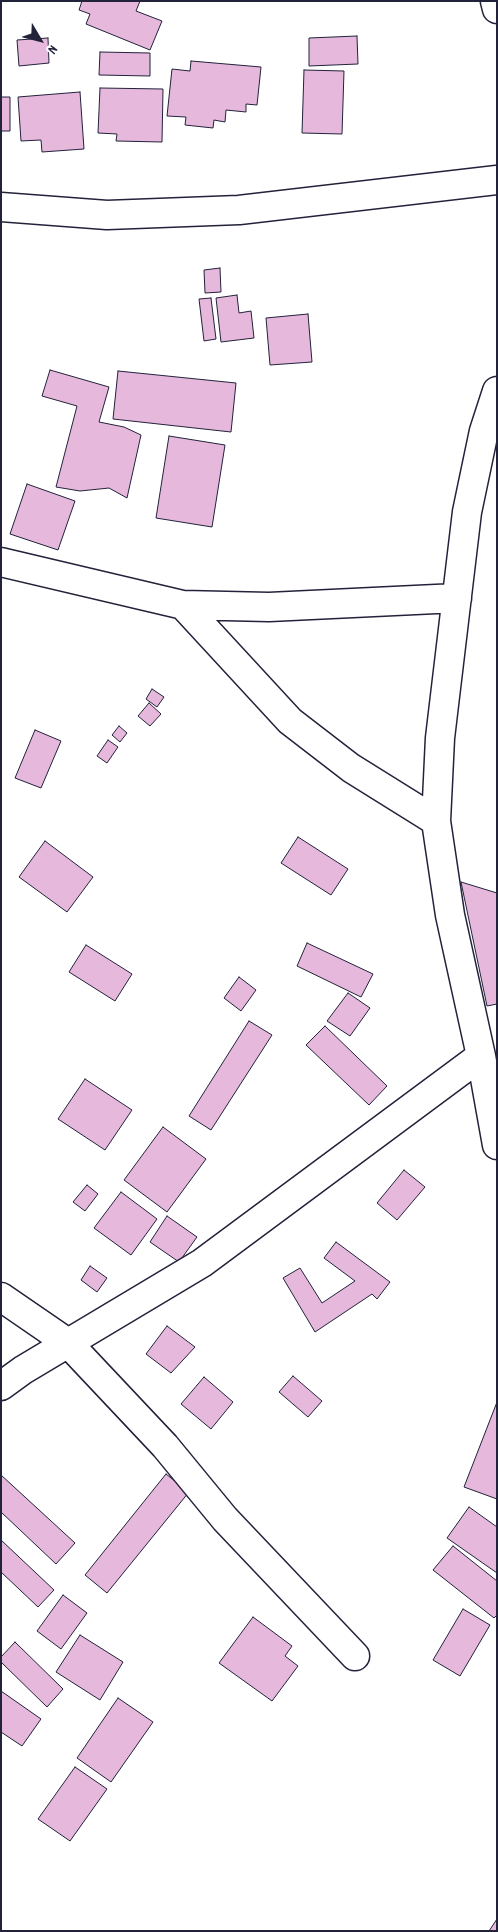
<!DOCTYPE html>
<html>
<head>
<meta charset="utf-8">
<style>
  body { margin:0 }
  #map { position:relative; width:498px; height:1932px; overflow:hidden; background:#fff; font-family:Dekko,sans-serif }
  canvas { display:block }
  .frame { position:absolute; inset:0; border:2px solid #22223b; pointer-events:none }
  .north { position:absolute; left:15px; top:15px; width:50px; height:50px; -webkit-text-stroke:4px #fff; paint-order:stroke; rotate:127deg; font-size:14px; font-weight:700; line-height:20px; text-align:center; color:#22223b }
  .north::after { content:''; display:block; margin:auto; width:18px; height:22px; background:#22223b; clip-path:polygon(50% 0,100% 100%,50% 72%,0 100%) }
</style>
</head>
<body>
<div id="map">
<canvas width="498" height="1932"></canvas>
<div class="frame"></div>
<div class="north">N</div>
</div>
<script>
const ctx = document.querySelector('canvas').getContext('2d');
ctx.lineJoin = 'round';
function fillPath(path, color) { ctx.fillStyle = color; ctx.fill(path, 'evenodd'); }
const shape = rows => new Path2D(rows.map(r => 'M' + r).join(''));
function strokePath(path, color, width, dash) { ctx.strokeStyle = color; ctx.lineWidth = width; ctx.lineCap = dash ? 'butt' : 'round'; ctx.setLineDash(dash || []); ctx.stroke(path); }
const building = shape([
  [82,1,140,1,136,11,162,21,150,50,86,24,90,14,79,10,82,1],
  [357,36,358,64,309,66,309,38,357,36],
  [48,38,49,63,19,66,17,40,48,38],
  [100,52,150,53,150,76,99,75,100,52],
  [191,61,261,67,257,105,246,104,246,112,226,110,225,122,214,120,213,128,185,125,186,117,167,116,172,69,190,71,191,61],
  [304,70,344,71,342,134,302,133,304,70],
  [100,88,163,89,162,142,116,141,117,134,98,133,100,88],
  [80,92,84,149,42,152,41,140,21,141,18,97,80,92],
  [1,97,10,97,10,131,1,131,1,97],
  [220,268,221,292,205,293,204,270,220,268],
  [237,295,239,313,251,311,254,338,221,342,216,298,237,295],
  [211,298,216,339,204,341,199,299,211,298],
  [308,314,312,362,270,365,266,318,308,314],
  [50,370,109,387,99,422,124,427,141,435,127,498,109,488,80,491,56,487,77,406,42,396,50,370],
  [118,371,236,383,231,432,113,419,118,371],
  [169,436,225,445,212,527,156,518,169,436],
  [27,484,75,501,58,550,10,534,27,484],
  [152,689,164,697,157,707,146,699,152,689],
  [149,703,161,714,150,726,138,716,149,703],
  [119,726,127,733,120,742,112,735,119,726],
  [35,730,61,741,41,788,15,778,35,730],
  [108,740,118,747,107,763,97,756,108,740],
  [298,837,348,869,331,895,281,863,298,837],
  [45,841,93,877,67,912,19,877,45,841],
  [461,882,497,893,497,1004,487,1006,461,882],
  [307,943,373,974,361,997,297,966,307,943],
  [86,945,132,974,115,1001,69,972,86,945],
  [239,977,256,990,241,1011,224,998,239,977],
  [348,993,370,1008,350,1036,327,1021,348,993],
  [249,1021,272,1035,211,1130,189,1116,249,1021],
  [325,1026,387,1086,369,1105,306,1045,325,1026],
  [85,1079,132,1110,105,1150,58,1119,85,1079],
  [163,1127,206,1159,167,1212,124,1180,163,1127],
  [404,1170,425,1187,397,1220,377,1203,404,1170],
  [87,1185,98,1194,85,1211,73,1202,87,1185],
  [121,1192,157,1219,131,1255,94,1228,121,1192],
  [167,1216,197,1237,179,1262,150,1242,167,1216],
  [336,1242,390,1282,377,1299,372,1294,315,1332,283,1278,300,1268,322,1303,355,1281,324,1258,336,1242],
  [90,1266,107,1278,97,1292,81,1280,90,1266],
  [167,1326,195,1347,171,1373,146,1354,167,1326],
  [293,1376,322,1401,308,1417,279,1392,293,1376],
  [204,1377,233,1402,211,1429,181,1404,204,1377],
  [497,1402,497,1499,464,1487,497,1402],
  [166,1474,189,1492,107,1593,85,1575,166,1474],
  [1,1475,75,1543,56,1564,1,1512,1,1475],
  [469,1507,497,1527,497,1573,447,1538,469,1507],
  [1,1540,54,1590,38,1607,1,1572,1,1540],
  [453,1546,497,1581,497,1615,494,1618,433,1570,453,1546],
  [63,1595,87,1613,61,1649,37,1631,63,1595],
  [463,1609,490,1625,460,1676,433,1660,463,1609],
  [253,1617,292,1646,285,1656,298,1666,272,1701,219,1663,253,1617],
  [80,1635,123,1662,100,1700,56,1672,80,1635],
  [15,1642,63,1689,47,1707,1,1662,1,1657,15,1642],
  [1,1691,41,1719,22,1746,1,1732,1,1691],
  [118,1698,153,1722,111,1782,77,1758,118,1698],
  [75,1767,107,1789,70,1841,38,1819,75,1767],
  [497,1919,497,1931,489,1931,497,1919]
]);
fillPath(building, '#e6b8dc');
strokePath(building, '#22223b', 1);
const minor = shape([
  [495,1,497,9],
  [1,207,107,215,239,210,497,180],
  [497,391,484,431,467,512,440,738,436,821,450,915,481,1056,497,1145],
  [1,562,183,605,269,607,457,598],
  [183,605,290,721,351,768,436,821],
  [1,1297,68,1343,165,1446,225,1519,355,1656],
  [1,1386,23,1370,202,1263,481,1056]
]);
strokePath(minor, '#22223b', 31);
strokePath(minor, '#fff', 28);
</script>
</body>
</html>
